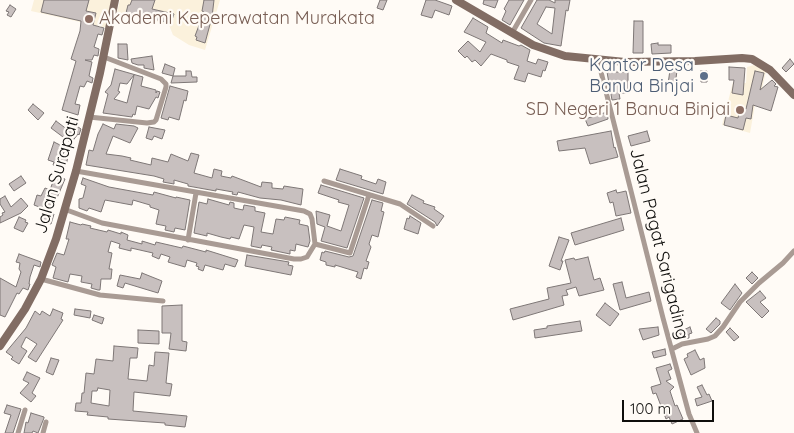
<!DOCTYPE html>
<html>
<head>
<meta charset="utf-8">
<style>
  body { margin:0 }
  #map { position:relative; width:794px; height:433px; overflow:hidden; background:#fffbf6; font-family:Quicksand,sans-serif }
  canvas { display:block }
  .scale { position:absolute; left:622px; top:400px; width:92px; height:22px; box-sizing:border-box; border:2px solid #0f0e0c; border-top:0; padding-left:6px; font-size:15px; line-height:18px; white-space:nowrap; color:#0f0e0c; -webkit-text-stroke:4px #fffbf6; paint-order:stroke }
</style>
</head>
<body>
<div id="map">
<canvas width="794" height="433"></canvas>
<div class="scale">100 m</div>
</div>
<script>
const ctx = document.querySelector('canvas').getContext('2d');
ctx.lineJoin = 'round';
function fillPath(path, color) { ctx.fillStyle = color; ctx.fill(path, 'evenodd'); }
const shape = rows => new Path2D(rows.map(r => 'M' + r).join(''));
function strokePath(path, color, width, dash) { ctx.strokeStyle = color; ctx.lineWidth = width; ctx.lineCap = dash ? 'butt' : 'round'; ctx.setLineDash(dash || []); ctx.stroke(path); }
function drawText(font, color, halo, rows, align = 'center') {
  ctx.font = font + ' Quicksand,sans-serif'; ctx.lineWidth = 4.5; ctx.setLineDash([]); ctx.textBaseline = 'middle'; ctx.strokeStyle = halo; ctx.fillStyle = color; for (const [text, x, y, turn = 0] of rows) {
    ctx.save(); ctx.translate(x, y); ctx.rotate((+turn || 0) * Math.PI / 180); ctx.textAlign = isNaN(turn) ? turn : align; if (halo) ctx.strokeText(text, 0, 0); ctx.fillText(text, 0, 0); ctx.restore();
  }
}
fillPath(shape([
  [34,0,112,0,107,28,31,11],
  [120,0,220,0,205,50,189,45,173,35,169,25,117,12],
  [754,65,766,71,761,94,757,94,750,133,722,125,733,82,746,83,747,67]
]), '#fbf1dc');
const building = shape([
  [44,0,89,0,86,11,96,13,93,25,104,28,102,35,98,34,94,47,99,49,98,56,94,55,92,60,85,60,92,62,89,76,93,78,92,83,87,81,84,87,80,86,75,104,80,105,78,115,62,110,76,61,71,59,80,31,81,21,41,12,44,0],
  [132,0,155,0,152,9,174,14,171,23,126,13,128,5,130,5,132,0],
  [204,0,214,0,212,17,205,43,196,40,197,37,195,36,204,12,202,11,204,0],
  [380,0,387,0,383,10,377,8,380,0],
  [426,0,435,0,452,6,449,15,435,10,432,18,421,15,426,0],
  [484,0,498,0,495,8,483,4,484,0],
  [509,0,524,0,510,25,502,20,506,11,504,9,509,0],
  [537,0,549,0,555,3,555,0,570,0,568,11,566,10,561,46,544,43,521,28,537,0],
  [546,7,555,8,552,34,537,24,546,7],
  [10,5,16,9,11,17,7,15,9,12,6,11,10,5],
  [473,18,488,27,486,33,502,43,503,40,519,46,521,45,530,50,527,61,536,64,538,59,548,62,545,71,543,70,541,77,528,73,525,82,514,79,519,66,507,62,507,60,491,54,481,66,475,60,472,62,467,56,465,58,458,51,468,41,480,52,486,42,464,32,473,18],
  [634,21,643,21,643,53,633,53,634,21],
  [658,43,658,45,671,45,671,53,652,54,651,44,658,43],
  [118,44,127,44,128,60,118,58,118,44],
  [152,56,154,70,144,68,144,65,138,65,132,63,131,59,152,56],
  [790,59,794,64,786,72,782,68,790,59],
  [165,64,175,68,173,76,162,73,165,64],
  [729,67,745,68,743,95,732,93,734,80,729,80,729,67],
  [115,69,143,77,141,86,156,90,156,93,157,91,160,92,158,98,156,97,149,109,137,106,135,115,133,114,132,117,103,113,108,94,105,92,111,85,115,69],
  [134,75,127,103,114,99,120,92,118,91,120,83,127,84,134,75],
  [670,70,677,71,675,85,668,84,670,70],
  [186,71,191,71,192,77,197,77,197,82,171,83,173,76,186,76,186,71],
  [616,71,616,72,628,72,628,93,619,93,620,99,612,100,607,72,616,71],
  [701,71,707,71,707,82,701,82,701,71],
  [755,71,764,73,760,90,772,80,776,84,774,86,778,87,771,111,753,105,751,119,746,118,743,130,724,125,726,115,738,118,740,108,746,109,755,71],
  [170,86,188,91,186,101,184,100,179,120,169,117,168,120,161,118,170,86],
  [33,104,44,113,38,120,28,110,33,104],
  [607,112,608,119,588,126,585,119,607,112],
  [56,121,68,130,69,128,71,129,74,124,81,129,79,135,78,134,71,143,51,128,56,121],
  [103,124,114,129,116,124,134,126,138,128,130,143,113,136,106,154,122,156,131,158,130,160,151,165,152,158,168,162,171,154,188,161,191,153,199,155,194,173,212,178,214,169,222,171,221,176,231,178,232,176,261,187,262,182,272,183,272,188,283,189,284,186,303,189,301,205,281,200,260,198,238,192,237,195,232,194,233,192,216,189,216,191,188,186,188,184,174,180,174,184,163,182,164,179,154,176,86,165,89,150,93,151,98,134,103,124],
  [149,127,165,130,162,139,154,136,152,140,146,138,149,127],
  [611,131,614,148,615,147,618,157,590,164,585,148,559,151,557,141,611,131],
  [647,131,650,141,631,146,628,136,647,131],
  [54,142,62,146,61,150,64,152,63,155,68,156,66,166,60,164,59,166,53,165,54,162,48,160,54,142],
  [340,169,362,176,361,179,376,184,378,179,386,182,383,194,336,180,340,169],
  [21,176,26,183,14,191,9,184,21,176],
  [55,176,65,179,51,212,54,214,51,224,40,221,42,208,34,205,37,195,41,196,45,188,50,190,55,176],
  [83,178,109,187,153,195,154,192,176,198,176,197,190,200,185,230,175,228,174,232,165,230,166,226,156,224,159,210,150,207,150,205,133,200,132,205,105,200,101,212,89,208,87,211,79,208,79,199,83,198,86,186,81,184,83,178],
  [321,185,364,198,347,248,321,241,325,227,317,224,316,211,330,215,327,226,341,231,349,205,338,202,339,200,318,193,321,185],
  [616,190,617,193,626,191,631,213,616,216,613,202,610,203,607,193,616,190],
  [412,195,424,201,423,203,435,207,434,209,444,216,437,226,435,222,407,204,412,195],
  [5,196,11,207,21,198,28,206,21,213,0,223,0,217,3,215,2,213,5,212,0,204,0,199,5,196],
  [208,199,229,205,230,202,234,203,234,208,243,210,244,205,255,207,255,211,265,213,261,232,273,234,276,219,284,220,285,217,300,220,299,224,308,226,310,241,308,247,296,244,295,251,290,250,290,254,271,250,272,247,262,245,261,248,251,246,254,227,244,225,239,239,231,237,230,239,221,237,207,233,207,236,194,233,199,202,207,204,208,199],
  [372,200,383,203,381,211,384,212,378,237,372,235,369,244,371,247,366,261,369,262,367,269,364,268,361,279,356,277,358,272,335,265,335,267,326,265,326,262,320,260,322,252,324,253,325,251,349,257,353,256,372,200],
  [410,216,421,223,418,234,404,229,407,218,409,219,410,216],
  [19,217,26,220,25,222,28,223,23,232,14,228,19,217],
  [621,218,624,230,575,245,571,233,621,218],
  [70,222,81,225,82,224,91,226,90,228,107,232,108,230,121,234,121,232,128,235,127,240,142,244,142,241,155,245,156,242,182,248,183,246,206,252,206,250,238,260,235,267,225,264,223,270,205,265,203,271,198,269,199,267,196,266,197,263,187,260,185,267,168,262,170,257,161,254,159,259,152,256,153,253,131,248,131,251,119,248,120,244,111,241,108,252,112,253,109,269,112,269,111,279,101,279,100,290,98,290,91,288,92,284,81,282,82,276,70,274,68,282,53,278,56,267,52,265,57,253,64,255,69,239,66,239,70,222],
  [559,237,569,240,561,261,563,261,560,270,549,266,559,237],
  [19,254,41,262,40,267,34,265,30,277,29,284,30,284,28,290,23,288,19,294,17,293,5,317,0,315,0,278,16,287,21,272,19,269,20,263,16,262,19,254],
  [247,255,289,262,288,265,293,266,291,275,245,266,247,255],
  [588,257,594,280,600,278,604,290,579,296,576,287,566,290,568,295,562,296,564,305,513,320,510,309,549,299,547,288,571,283,565,260,574,258,575,260,588,257],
  [752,272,758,278,752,284,746,278,752,272],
  [142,273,162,281,158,293,125,283,123,288,117,286,120,275,140,279,142,273],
  [622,282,626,298,649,292,651,301,620,310,613,284,622,282],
  [735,284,742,293,730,310,721,303,735,284],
  [760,291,766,298,760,302,769,311,762,318,746,302,760,291],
  [605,303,619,314,610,326,596,315,605,303],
  [182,305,182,341,187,342,186,351,169,349,171,333,162,333,162,306,182,305],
  [53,309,63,313,61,319,63,320,36,362,28,357,37,344,26,337,21,347,27,351,19,364,11,359,13,357,6,352,26,328,35,311,40,315,42,311,50,316,53,309],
  [75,309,91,311,90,318,74,315,75,309],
  [94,315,104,318,102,324,92,320,94,315],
  [716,318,720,321,720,324,711,333,706,329,716,318],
  [580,321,582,331,535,338,534,330,547,328,547,326,580,321],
  [658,327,659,335,643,340,639,329,658,327],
  [690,327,692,333,689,334,689,338,683,339,679,332,690,327],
  [730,328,739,337,734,341,726,332,730,328],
  [138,330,159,331,159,344,138,343,138,330],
  [114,346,138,348,137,358,130,358,128,379,147,381,149,365,154,366,155,352,169,353,166,383,172,384,170,396,134,392,133,411,187,416,185,427,165,425,165,423,108,419,108,417,87,415,88,412,75,411,76,403,81,403,82,393,84,393,86,373,94,374,96,359,113,361,114,346],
  [98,388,110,390,109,406,91,403,92,391,97,391,98,388],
  [665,349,666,355,654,358,652,352,665,349],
  [695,350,700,360,704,358,705,368,691,375,684,359,688,357,687,354,695,350],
  [51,358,59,360,53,375,46,372,51,358],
  [670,364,672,369,668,371,671,379,666,381,674,387,670,391,675,406,677,405,683,419,672,424,669,417,666,419,656,393,653,394,651,387,661,384,656,368,670,364],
  [27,372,40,378,32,393,36,396,31,402,20,393,29,383,23,380,27,372],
  [702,385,707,395,709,394,712,401,697,406,695,399,702,397,697,387,702,385],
  [7,405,21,409,13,433,5,433,11,415,4,413,7,405],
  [31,413,44,417,44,418,38,433,33,431,32,433,24,433,26,422,28,423,31,413]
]);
fillPath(building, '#c8c0bf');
strokePath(building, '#7e7776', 1);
strokePath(shape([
  [512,33,531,0],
  [598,60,663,318,689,414,697,433],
  [89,117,147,123,154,122,156,120,166,87,166,84,161,79,104,57],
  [76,171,304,211,310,214,312,219,315,244],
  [324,181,400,204,433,226],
  [64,209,102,223,294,259,301,259,307,257,315,244,350,253,369,195],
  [188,240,196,193],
  [41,279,100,295,163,301],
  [672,349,682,344,708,339,715,336,723,327,740,302,759,283,783,263,794,251],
  [18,433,25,410],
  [43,433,46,422]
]), '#a99b94', 5);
strokePath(shape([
  [456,0,533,45,565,56,625,62,695,61,742,58,752,59,770,70,794,95],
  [0,346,25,309,41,279,56,239,76,171,100,73,115,0]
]), '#826d64', 8);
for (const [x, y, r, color] of [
  [89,19,5,"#8d6e63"],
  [704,76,5,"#5c6f8a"],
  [740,110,5,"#8d6e63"]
]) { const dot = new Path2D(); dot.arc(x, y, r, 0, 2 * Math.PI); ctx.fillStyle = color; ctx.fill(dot); strokePath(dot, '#fffbf6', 2); }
drawText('18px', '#785e54', '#fffbf6', [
  ["Akademi Keperawatan Murakata",99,19],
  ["SD Negeri 1 Banua Binjai",730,110,"right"]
], 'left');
drawText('18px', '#4e5e75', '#fffbf6', [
  ["Kantor Desa",694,66],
  ["Banua Binjai",694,87]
], 'right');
drawText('18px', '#0f0e0c', '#fffbf6', [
  ["Jalan Surapati",57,175,-74],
  ["Jalan Pagat Sarigading",659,244,76]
]);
</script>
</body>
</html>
